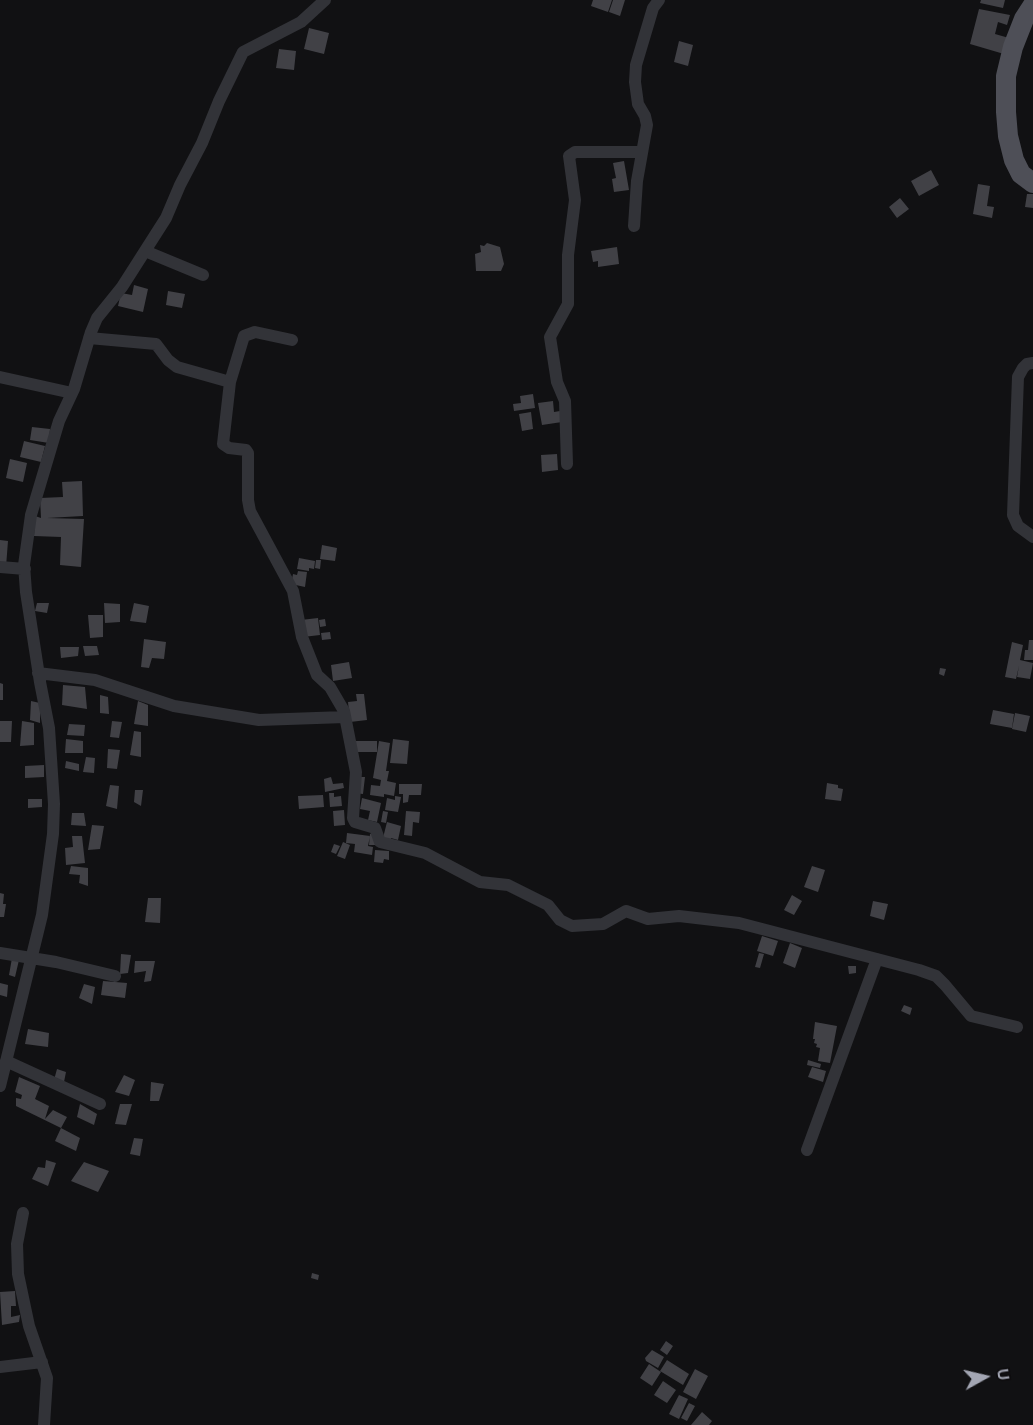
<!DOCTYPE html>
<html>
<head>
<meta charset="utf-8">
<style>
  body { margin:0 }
  #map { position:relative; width:1033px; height:1425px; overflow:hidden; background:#111113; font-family:Cabin,sans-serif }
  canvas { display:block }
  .north { position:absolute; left:955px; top:1347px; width:60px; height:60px; -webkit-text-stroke:4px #0d0c0e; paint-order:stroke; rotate:82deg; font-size:16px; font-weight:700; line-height:24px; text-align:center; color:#a3a6b3 }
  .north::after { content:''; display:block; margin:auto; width:21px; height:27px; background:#a3a6b3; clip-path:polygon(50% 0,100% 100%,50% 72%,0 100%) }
</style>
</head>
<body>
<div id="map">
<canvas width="1033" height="1425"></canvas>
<div class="north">U</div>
</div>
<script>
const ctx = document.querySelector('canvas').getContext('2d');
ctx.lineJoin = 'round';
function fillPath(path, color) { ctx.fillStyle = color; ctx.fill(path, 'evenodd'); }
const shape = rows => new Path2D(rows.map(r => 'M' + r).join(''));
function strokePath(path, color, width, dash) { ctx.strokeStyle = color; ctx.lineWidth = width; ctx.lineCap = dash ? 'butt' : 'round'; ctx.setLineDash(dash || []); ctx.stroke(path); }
fillPath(shape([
  [593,0,612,0,608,12,591,6],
  [613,0,625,0,620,16,609,12],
  [981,0,1005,0,1003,8,980,3],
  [979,9,1010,15,1007,25,998,22,995,34,1009,38,1004,54,970,44],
  [309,28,329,33,324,54,304,49],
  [679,41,693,45,688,66,674,62],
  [279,49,296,51,294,70,276,68],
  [624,161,629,190,614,192,612,179,616,178,613,163],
  [931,170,939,185,919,196,911,181],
  [978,184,990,186,987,206,994,207,992,218,973,214],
  [1027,194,1033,194,1033,208,1025,207],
  [900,198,909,209,897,218,889,207],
  [487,243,500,247,504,264,501,271,476,271,475,254,481,252,480,245,484,246],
  [617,247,619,264,598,267,598,261,593,262,591,251],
  [134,285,148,289,143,312,118,306,121,293,132,295],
  [168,291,185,294,182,308,166,305],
  [533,394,535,408,514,411,513,404,521,403,520,396],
  [553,401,554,412,560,411,562,422,542,425,538,403],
  [531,412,533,429,522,431,519,414],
  [32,427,50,429,49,443,30,440],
  [24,441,45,446,41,462,20,457],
  [557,454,558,470,542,472,541,455],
  [10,459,27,463,23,482,6,478],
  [82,481,83,516,47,518,84,519,81,567,60,565,61,537,34,536,35,516,41,518,40,498,63,497,62,482],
  [0,540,8,541,6,567,0,566],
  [322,545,337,548,335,561,320,559],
  [299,558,315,561,314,569,309,568,309,571,297,569],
  [316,560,321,560,320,569,315,568],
  [298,571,307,572,305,587,291,584,293,574,297,575],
  [37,603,49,603,47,613,35,611],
  [104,603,120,604,120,622,105,623],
  [134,603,149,606,146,623,130,621],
  [88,615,103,615,103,637,90,638],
  [318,618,320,635,303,637,301,620],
  [325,619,326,626,320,627,319,620],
  [330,632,331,639,322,640,321,633],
  [144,639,166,642,164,659,152,658,149,668,141,667],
  [1029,640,1033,640,1033,660,1024,660,1025,650,1028,650],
  [1012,642,1023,645,1020,660,1033,663,1030,679,1017,677,1019,666,1016,679,1005,677],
  [83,646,97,646,99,655,85,656],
  [60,647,79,647,78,656,61,658],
  [349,662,352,678,333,681,331,665],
  [940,668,946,669,944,676,939,674],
  [0,683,3,684,3,700,0,700],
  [63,685,85,687,87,709,62,705],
  [356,694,364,694,367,720,350,722,348,702,357,701],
  [100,695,108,697,109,714,100,713],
  [31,701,40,703,40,723,30,720],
  [138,701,148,705,148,726,134,724],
  [993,710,1014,714,1012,728,990,724],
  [1015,713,1030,716,1026,732,1012,729],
  [0,721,12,721,11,742,0,742],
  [22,721,34,723,34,745,20,746],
  [112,721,122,722,119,738,110,737],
  [69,724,85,725,84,736,67,735],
  [134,731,141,732,141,757,130,755],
  [66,739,83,741,83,753,65,753],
  [393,739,409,741,407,764,390,763],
  [354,741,377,741,377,752,354,752],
  [379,741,390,743,386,771,389,771,387,781,396,783,394,796,384,794,384,797,370,795,371,785,380,786,381,780,373,778],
  [108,749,120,750,117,769,107,768],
  [86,757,95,758,94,773,83,772],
  [66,761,79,764,79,771,65,768],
  [44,765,44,777,25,778,25,766],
  [331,777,333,784,343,783,344,788,325,792,324,779],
  [357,777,365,777,363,794,355,793],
  [827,783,838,785,838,788,843,789,841,801,825,799],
  [399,784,422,784,421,795,409,795,408,802,403,803,403,794,399,794],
  [110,785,119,786,117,809,106,806],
  [135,790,143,790,141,806,134,802],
  [329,793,334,793,334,797,341,796,342,806,330,807],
  [323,795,324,807,299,809,298,796],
  [395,796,401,797,398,812,385,810,387,798,395,800],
  [362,798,381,803,377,822,368,820,370,811,360,809],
  [28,799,42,799,42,807,28,808],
  [344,810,345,825,334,826,333,811],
  [383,811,388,812,386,823,381,822],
  [406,811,420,812,419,823,413,822,412,836,404,835],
  [72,813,84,813,86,826,71,825],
  [387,822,401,826,398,840,391,838,390,844,382,842],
  [92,825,104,826,100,849,88,850],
  [347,833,370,836,368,846,373,847,372,855,354,852,355,844,346,843],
  [370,834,376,834,376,845,369,845],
  [72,836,82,836,85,863,66,865,65,848,73,847],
  [343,842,350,845,345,859,337,856],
  [334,844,340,846,336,854,331,852],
  [375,850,389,851,389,860,384,859,383,863,374,862],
  [71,866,88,868,88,886,79,883,80,875,69,874],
  [812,866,825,870,818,892,804,887],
  [0,893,4,894,3,904,6,904,4,917,0,917],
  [792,895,802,901,794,915,784,910],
  [148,898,161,898,160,923,145,922],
  [873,901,888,904,884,920,870,916],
  [762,936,778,941,773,956,757,951],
  [790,943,802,948,795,968,783,963],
  [759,953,764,954,760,968,755,967],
  [121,954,131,955,128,973,120,974],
  [12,958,19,960,15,977,9,975],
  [135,961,155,961,151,981,144,982,146,971,134,973],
  [848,966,856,966,856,973,849,974],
  [103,981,127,983,125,998,101,995],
  [0,983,8,985,7,997,0,995],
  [84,984,95,987,92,1004,79,998],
  [904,1005,912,1008,910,1015,901,1011],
  [815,1022,837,1026,830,1063,818,1061,820,1048,816,1047,817,1044,814,1043,815,1039,813,1039],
  [28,1029,49,1033,48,1047,25,1044],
  [808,1060,821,1064,820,1068,807,1065],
  [812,1067,826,1071,823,1082,808,1077],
  [57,1069,66,1072,63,1087,54,1080],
  [124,1075,135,1080,129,1096,115,1092],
  [19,1077,40,1086,35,1099,49,1106,45,1119,53,1110,67,1117,61,1128,16,1106,16,1098,21,1099,22,1095,15,1092],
  [151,1082,164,1084,159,1101,150,1101],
  [80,1104,97,1114,94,1125,77,1117],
  [120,1104,132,1104,126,1125,115,1124],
  [61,1128,80,1138,76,1151,55,1141],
  [134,1138,143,1139,140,1156,130,1154],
  [46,1160,56,1163,48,1186,32,1179,38,1167,45,1168],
  [84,1162,109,1171,98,1192,71,1181],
  [312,1273,319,1275,318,1280,311,1278],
  [15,1291,16,1306,11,1306,11,1317,20,1315,19,1322,2,1325,0,1292],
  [666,1341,673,1346,667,1355,660,1350],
  [652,1350,664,1357,658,1368,646,1361,645,1358],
  [667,1360,689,1374,683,1385,660,1371],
  [649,1364,661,1372,652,1386,640,1378],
  [695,1369,708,1376,696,1399,683,1392],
  [663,1381,676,1390,667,1403,654,1395],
  [679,1395,688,1399,679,1419,669,1414],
  [689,1403,695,1406,687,1421,681,1418],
  [702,1412,712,1421,709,1425,691,1425]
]), '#414146');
strokePath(shape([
  [634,226,637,181,647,125,645,116,638,104,635,82,636,65,653,8,659,0],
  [145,251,203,275],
  [89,338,156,344,168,360,177,367,230,382,223,444,229,448,246,450,248,453,248,500,250,511,293,591,302,637,317,675,330,687,344,711,356,772,353,818,355,822,375,828,380,842,425,853,480,882,508,885,548,905,560,920,572,926,603,924,626,911,648,919,679,916,739,923,919,970,936,976,945,985,971,1016,1017,1027],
  [1033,363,1027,364,1023,368,1018,377,1013,515,1018,526,1033,537],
  [0,377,72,393],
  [230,382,244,336,255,332,292,340],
  [567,464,565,401,557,382,550,337,568,304,568,255,575,200,569,156,575,152,642,152],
  [0,567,25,569],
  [38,673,95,680,174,706,259,720,345,717],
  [0,953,56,962,115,976],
  [6,1061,100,1104],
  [0,1086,42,915,53,834,54,804,49,728,40,682,26,592,24,565,31,515,59,421,74,389,91,332,97,318,122,287,166,218,180,185,202,143,219,101,243,52,301,22,325,0],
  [807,1150,877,959],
  [23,1213,17,1244,18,1274,29,1326,47,1378,44,1425],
  [0,1367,42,1362]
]), '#323338', 12);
strokePath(shape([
  [1033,5,1024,19,1013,47,1006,76,1006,112,1008,136,1014,160,1021,174,1033,183]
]), '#4e4f57', 20);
</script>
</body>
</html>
